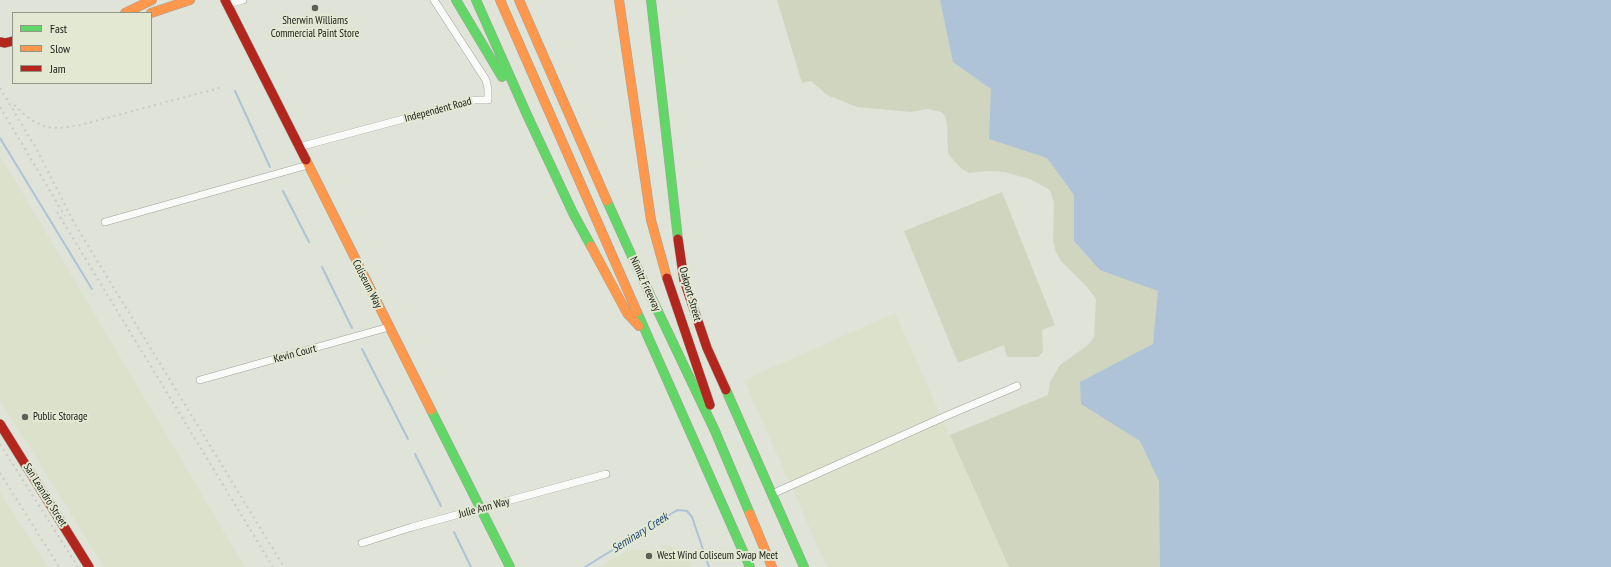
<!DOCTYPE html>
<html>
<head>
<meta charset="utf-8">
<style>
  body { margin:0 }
  #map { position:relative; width:1611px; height:567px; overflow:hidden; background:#e0e3d8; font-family:"PT Sans Narrow",sans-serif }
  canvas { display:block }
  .legend { position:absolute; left:12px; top:12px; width:140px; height:72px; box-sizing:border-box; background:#e3e8d3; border:1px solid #929686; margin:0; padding:5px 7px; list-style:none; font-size:12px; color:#181a13 }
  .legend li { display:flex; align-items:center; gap:8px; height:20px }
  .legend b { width:20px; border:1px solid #929686 }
</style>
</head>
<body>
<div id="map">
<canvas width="1611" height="567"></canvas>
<ul class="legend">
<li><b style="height:5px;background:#63d668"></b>Fast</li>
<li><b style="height:5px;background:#ff974d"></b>Slow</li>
<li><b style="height:5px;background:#b3261e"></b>Jam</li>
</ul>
</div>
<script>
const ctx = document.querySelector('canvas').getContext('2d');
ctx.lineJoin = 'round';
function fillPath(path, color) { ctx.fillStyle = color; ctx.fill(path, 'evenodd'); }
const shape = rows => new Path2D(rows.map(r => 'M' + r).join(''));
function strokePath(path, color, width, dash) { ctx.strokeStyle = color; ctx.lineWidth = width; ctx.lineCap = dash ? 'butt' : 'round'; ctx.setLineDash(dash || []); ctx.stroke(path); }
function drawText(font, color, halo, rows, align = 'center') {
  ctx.font = font + ' "PT Sans Narrow",sans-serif'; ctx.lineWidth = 4; ctx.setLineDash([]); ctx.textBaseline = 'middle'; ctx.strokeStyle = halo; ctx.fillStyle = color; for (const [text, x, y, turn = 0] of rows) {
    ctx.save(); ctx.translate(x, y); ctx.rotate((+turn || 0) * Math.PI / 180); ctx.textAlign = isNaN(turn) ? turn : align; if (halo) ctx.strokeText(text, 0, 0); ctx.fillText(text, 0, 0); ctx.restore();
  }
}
fillPath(shape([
  [0,156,9,170,245,567,104,567,0,400],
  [895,313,1009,567,827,567,744,380],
  [0,492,48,567,0,567],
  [662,545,675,547,673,555,687,557,691,567,599,567,629,549,660,552]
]), '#dce1cc');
fillPath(shape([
  [777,0,1611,0,1611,567,1009,567,950,435,1048,395,1050,382,1060,365,1088,345,1094,337,1096,299,1087,287,1061,261,1056,252,1053,242,1054,203,1050,190,1030,179,1004,172,986,171,969,173,961,168,948,154,947,124,945,116,941,112,928,109,911,112,857,107,827,95,811,81,802,83],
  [1002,192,1055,325,1042,330,1043,352,1038,357,1007,357,1004,345,958,363,904,231]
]), '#d0d5c0');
fillPath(shape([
  [940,0,1611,0,1611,567,1160,567,1159,481,1140,441,1081,404,1080,382,1153,344,1158,291,1100,270,1074,241,1074,195,1047,158,989,139,991,89,953,62]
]), '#aec3d8');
strokePath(shape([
  [235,91,270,167],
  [0,138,92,289],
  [283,191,309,242],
  [322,267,352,328],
  [362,349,408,439],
  [415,454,441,506],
  [454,532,471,567],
  [585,567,674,512,678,510,687,511,692,517,709,567]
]), '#aec3d8', 2);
const street = shape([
  [228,4,243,0],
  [299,147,474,100,488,100,488,89,486,80,434,0],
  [105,222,308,165],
  [200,380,389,327],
  [772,494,946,416,1017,386],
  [362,543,412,527,606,474]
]);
const fast = shape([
  [456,0,502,77],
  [476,0,528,117,573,213,591,246],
  [651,0,678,239],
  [607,201,634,261,715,431,750,514],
  [637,312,750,567],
  [726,390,804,567],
  [431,410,510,567]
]);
const slow = shape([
  [500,0,637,312],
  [519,0,607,201],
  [619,0,651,220,667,278],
  [125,13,152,0],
  [151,13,190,0],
  [306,160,431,410],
  [591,246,627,313,639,326],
  [750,514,772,567]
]);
const jam = shape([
  [225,0,306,160],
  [0,42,5,43,13,41],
  [678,239,684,280,707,348,726,390],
  [667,278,710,405],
  [0,424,89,567]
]);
strokePath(street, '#a0a39a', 8);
strokePath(fast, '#a0a39a', 10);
strokePath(slow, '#a0a39a', 10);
strokePath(jam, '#a0a39a', 10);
strokePath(street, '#fafbf9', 7);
strokePath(fast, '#63d668', 9);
strokePath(slow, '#ff974d', 9);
strokePath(jam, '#b3261e', 9);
strokePath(shape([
  [0,88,36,148,73,221,284,567],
  [14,105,25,115,33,121,46,127,60,128,80,125,223,87],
  [0,107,65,216],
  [57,212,273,567],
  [0,444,78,567],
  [0,473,59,567]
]), '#cacac8', 2, [2, 4]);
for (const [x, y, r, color] of [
  [315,8,4,"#5e6058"],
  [25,417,4,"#5e6058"],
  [649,556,4,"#5e6058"]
]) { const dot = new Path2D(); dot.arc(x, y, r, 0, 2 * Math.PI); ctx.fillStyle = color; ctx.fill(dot); strokePath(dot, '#e3e8d3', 1.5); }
drawText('11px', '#181a13', '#e3e8d3', [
  ["Sherwin Williams",315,21,"center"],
  ["Commercial Paint Store",315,34,"center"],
  ["Public Storage",33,417],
  ["West Wind Coliseum Swap Meet",657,556]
], 'left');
drawText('11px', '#181a13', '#e3e8d3', [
  ["Independent Road",438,110,-15],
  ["Coliseum Way",367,284,63],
  ["Nimitz Freeway",645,284,65],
  ["Oakport Street",690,294,74],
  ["Kevin Court",295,354,-15],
  ["San Leandro Street",45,495,58],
  ["Julie Ann Way",484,508,-15]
]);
drawText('italic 12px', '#1c4573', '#e3e8d3', [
  ["Seminary Creek",640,533,-32]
]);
</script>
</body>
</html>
